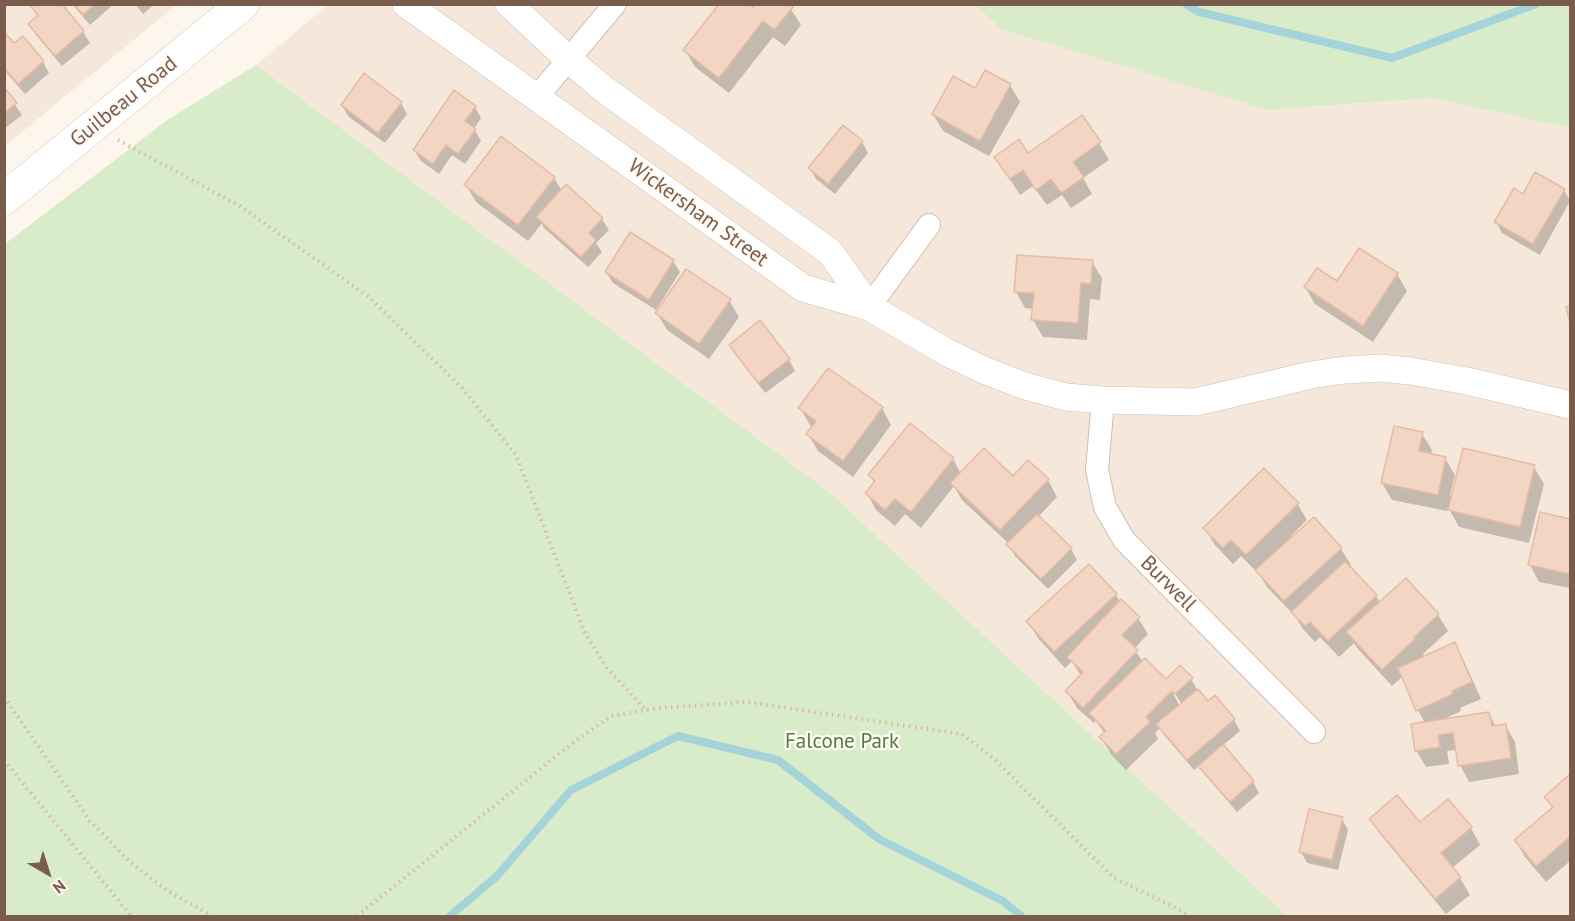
<!DOCTYPE html>
<html>
<head>
<meta charset="utf-8">
<style>
  body { margin:0 }
  #map { position:relative; width:1575px; height:921px; overflow:hidden; background:#fdf6ec; font-family:"PT Sans",sans-serif }
  canvas { display:block }
  .frame { position:absolute; inset:0; border:6px solid #7a5c4d; pointer-events:none }
  .north { position:absolute; left:18px; top:843px; width:60px; height:60px; -webkit-text-stroke:4px #fffaf3; paint-order:stroke; rotate:141deg; font-size:16px; font-weight:700; line-height:24px; text-align:center; color:#7a5c4d }
  .north::after { content:''; display:block; margin:auto; width:21px; height:27px; background:#7a5c4d; clip-path:polygon(50% 0,100% 100%,50% 72%,0 100%) }
</style>
</head>
<body>
<div id="map">
<canvas width="1575" height="921"></canvas>
<div class="frame"></div>
<div class="north">N</div>
</div>
<script>
const ctx = document.querySelector('canvas').getContext('2d');
ctx.lineJoin = 'round';
function fillPath(path, color) { ctx.fillStyle = color; ctx.fill(path, 'evenodd'); }
const shape = rows => new Path2D(rows.map(r => 'M' + r).join(''));
function strokePath(path, color, width, dash) { ctx.strokeStyle = color; ctx.lineWidth = width; ctx.lineCap = dash ? 'butt' : 'round'; ctx.setLineDash(dash || []); ctx.stroke(path); }
function drawText(font, color, halo, rows, align = 'center') {
  ctx.font = font + ' "PT Sans",sans-serif'; ctx.lineWidth = 4.5; ctx.setLineDash([]); ctx.textBaseline = 'middle'; ctx.strokeStyle = halo; ctx.fillStyle = color; for (const [text, x, y, turn = 0] of rows) {
    ctx.save(); ctx.translate(x, y); ctx.rotate((+turn || 0) * Math.PI / 180); ctx.textAlign = isNaN(turn) ? turn : align; if (halo) ctx.strokeText(text, 0, 0); ctx.fillText(text, 0, 0); ctx.restore();
  }
}
fillPath(shape([
  [976,4,1001,29,1300,108,1432,98,1570,128,1570,916,1287,916,828,491,256,65,328,5],
  [5,5,176,5,5,146]
]), '#f5e8da');
fillPath(shape([
  [976,5,1570,5,1570,128,1432,98,1268,110,1001,29],
  [256,65,828,491,1287,916,5,916,5,244,166,121]
]), '#d8ecc9');
fillPath(shape([
  [30,4,60,4,83,32,90,43,62,66,36,35,30,24,38,17],
  [72,4,114,4,90,25],
  [135,4,155,4,143,14],
  [753,9,791,9,801,25,785,46,773,37,729,93,695,67,685,50],
  [4,34,14,45,23,38,43,62,49,73,25,94,4,70],
  [1010,85,1020,102,989,156,943,131,933,114,976,90],
  [4,89,22,115,4,129],
  [401,103,407,114,385,143,349,117,342,106],
  [475,107,481,118,474,129,481,141,465,164,452,155,439,174,421,161,414,150],
  [843,127,862,142,868,153,835,194,816,179,810,168],
  [1099,143,1109,160,1083,178,1092,194,1071,208,1062,195,1047,205,1033,186,1020,195,996,157,1028,155],
  [554,178,562,191,602,219,609,230,596,243,602,252,588,267,544,228,542,223,528,241,476,202,466,185],
  [1564,190,1570,201,1540,255,1502,233,1496,222,1524,196],
  [673,261,680,272,656,310,613,283,606,272],
  [1092,262,1102,278,1100,300,1090,299,1087,340,1043,337,1033,320,1034,309,1025,308,1016,292],
  [1397,274,1407,291,1373,342,1315,304,1305,287],
  [729,300,739,317,709,359,667,330,657,313],
  [730,345,789,360,795,371,765,393,737,356],
  [800,408,882,408,891,425,853,477,818,451,808,434,813,427,810,425],
  [1422,434,1432,450,1431,455,1445,458,1455,475,1450,495,1453,496,1534,467,1544,484,1529,543,1459,527,1448,507,1447,511,1392,500,1382,483],
  [953,459,961,474,1048,480,1057,497,1038,517,1071,549,1077,560,1048,589,1015,556,1009,544,962,500,954,486,921,528,905,514,895,526,876,510,867,493,874,483,870,475],
  [1297,503,1307,520,1290,537,1292,539,1314,519,1341,549,1351,565,1349,567,1376,596,1380,603,1438,615,1448,631,1423,654,1425,657,1454,644,1464,661,1481,699,1460,708,1461,711,1444,719,1489,713,1496,727,1505,725,1515,742,1519,774,1469,782,1460,765,1457,750,1447,751,1449,764,1426,767,1416,750,1425,723,1418,710,1403,676,1392,686,1358,649,1354,643,1339,657,1320,637,1315,642,1303,629,1295,616,1267,587,1257,570,1256,571,1241,556,1233,564,1215,545,1205,529],
  [1541,514,1570,520,1570,588,1539,582,1530,565],
  [1089,566,1116,595,1120,602,1138,618,1148,634,1134,649,1143,662,1166,681,1191,679,1199,693,1208,703,1234,720,1240,731,1222,746,1253,782,1259,793,1237,812,1207,777,1200,765,1194,770,1165,736,1160,728,1155,733,1158,739,1126,770,1111,754,1101,738,1105,734,1096,721,1094,723,1077,708,1067,691,1081,676,1072,661,1065,668,1038,638,1028,622],
  [1171,689,1176,695,1182,705,1180,707],
  [1570,776,1570,861,1546,882,1525,857,1516,841,1553,809,1546,797],
  [1342,819,1348,830,1338,870,1307,863,1301,852],
  [1371,819,1471,828,1480,845,1452,868,1460,878,1470,895,1446,914,1381,835]
]), '#0003');
strokePath(shape([
  [1186,4,1199,12,1392,58,1536,4],
  [450,916,497,876,571,790,678,736,778,760,879,839,1003,901,1021,916]
]), '#a5d3da', 8);
const building = shape([
  [29,4,62,4,84,31,55,56,28,24,38,15,29,4],
  [74,4,95,4,83,15,74,4],
  [719,4,750,4,753,7,754,4,789,4,793,7,774,30,763,21,719,78,683,50,719,4],
  [4,32,14,43,23,36,44,61,18,84,4,68,4,32],
  [985,70,1011,84,980,141,932,114,953,76,975,88,985,70],
  [364,73,402,102,378,133,341,105,364,73],
  [4,87,17,103,4,113,4,87],
  [454,90,476,106,465,121,476,129,458,154,446,145,433,164,413,150,454,90],
  [1082,115,1101,142,1073,162,1084,177,1061,193,1051,179,1036,190,1023,170,1010,179,994,157,1019,139,1028,153,1082,115],
  [843,125,863,141,828,184,808,168,843,125],
  [501,136,555,177,518,225,464,185,501,136],
  [1535,172,1565,189,1533,244,1494,222,1514,188,1523,194,1535,172],
  [566,184,603,218,589,233,596,240,581,257,536,217,566,184],
  [630,232,674,260,649,300,605,272,630,232],
  [1359,248,1398,273,1363,326,1304,287,1317,268,1337,281,1359,248],
  [1017,255,1093,260,1091,284,1081,283,1078,323,1031,320,1034,293,1014,292,1017,255],
  [686,269,731,299,699,344,655,313,686,269],
  [1570,306,1570,323,1566,307,1570,306],
  [760,320,790,359,758,383,729,345,760,320],
  [828,368,883,407,843,461,806,434,816,421,798,408,828,368],
  [910,423,954,458,911,512,895,499,885,510,865,493,875,481,868,475,910,423],
  [1394,426,1423,432,1419,451,1446,457,1438,495,1381,483,1394,426],
  [984,448,1013,476,1028,460,1049,479,1000,530,950,483,984,448],
  [1463,448,1535,465,1520,527,1448,510,1463,448],
  [1264,468,1299,503,1246,555,1231,540,1223,548,1203,528,1264,468],
  [1540,512,1570,519,1570,574,1528,565,1540,512],
  [1037,514,1072,548,1041,579,1006,544,1037,514],
  [1314,517,1342,548,1284,601,1255,570,1314,517],
  [1345,561,1377,595,1328,641,1310,622,1305,626,1291,612,1345,561],
  [1089,564,1117,594,1054,652,1026,621,1089,564],
  [1406,578,1439,614,1414,637,1416,638,1382,670,1346,632,1406,578],
  [1121,599,1140,617,1122,635,1138,650,1083,708,1065,691,1083,672,1067,657,1121,599],
  [1455,642,1472,682,1452,691,1453,694,1416,711,1398,668,1455,642],
  [1145,658,1166,679,1180,665,1193,678,1175,694,1172,691,1146,717,1150,722,1116,754,1099,737,1106,731,1089,713,1145,658],
  [1198,689,1208,701,1215,695,1235,719,1187,760,1156,724,1198,689],
  [1489,712,1492,726,1506,724,1511,758,1458,766,1453,733,1438,735,1440,747,1415,751,1411,724,1489,712],
  [1223,744,1254,781,1230,802,1198,766,1223,744],
  [1570,774,1570,837,1536,866,1514,840,1553,807,1544,797,1570,774],
  [1397,795,1420,822,1448,799,1472,827,1441,853,1461,877,1435,899,1369,819,1397,795],
  [1309,809,1343,817,1332,860,1299,852,1309,809]
]);
fillPath(building, '#f3d5c3');
strokePath(building, '#e6bba3', 1.5);
const minor = shape([
  [537,97,615,4],
  [869,307,929,225],
  [1103,400,1097,470,1105,507,1124,540,1314,732]
]);
const tertiary = shape([
  [406,4,803,288,869,307,948,353,986,371,1025,386,1066,397,1103,400,1196,402,1311,375,1345,370,1380,368,1410,371,1467,381,1570,405],
  [509,4,569,60,605,90,830,252,869,307]
]);
const secondary = shape([
  [4,199,243,4]
]);
strokePath(minor, '#d1beb0', 24);
strokePath(tertiary, '#d1beb0', 28);
strokePath(secondary, '#d6c0b0', 33);
strokePath(shape([
  [118,140,240,206,369,297,463,389,516,455,585,633,607,668,646,710],
  [4,697,90,821,129,861,168,891,212,916],
  [4,760,131,916],
  [357,916,575,741,611,716,659,708,747,702,962,734,993,758,1114,878,1172,906,1190,916]
]), '#d9b8a5', 4, [1.5, 4.5]);
strokePath(minor, '#fff', 22);
strokePath(tertiary, '#fff', 27);
strokePath(secondary, '#fff', 32);
drawText('21px', '#7a5c4d', '#fffaf3', [
  ["Guilbeau Road",124,102,-39],
  ["Wickersham Street",698,213,36],
  ["Burwell",1168,584,45]
]);
drawText('21px', '#537a41', '#fffaf3', [
  ["Falcone Park",842,742]
]);
</script>
</body>
</html>
